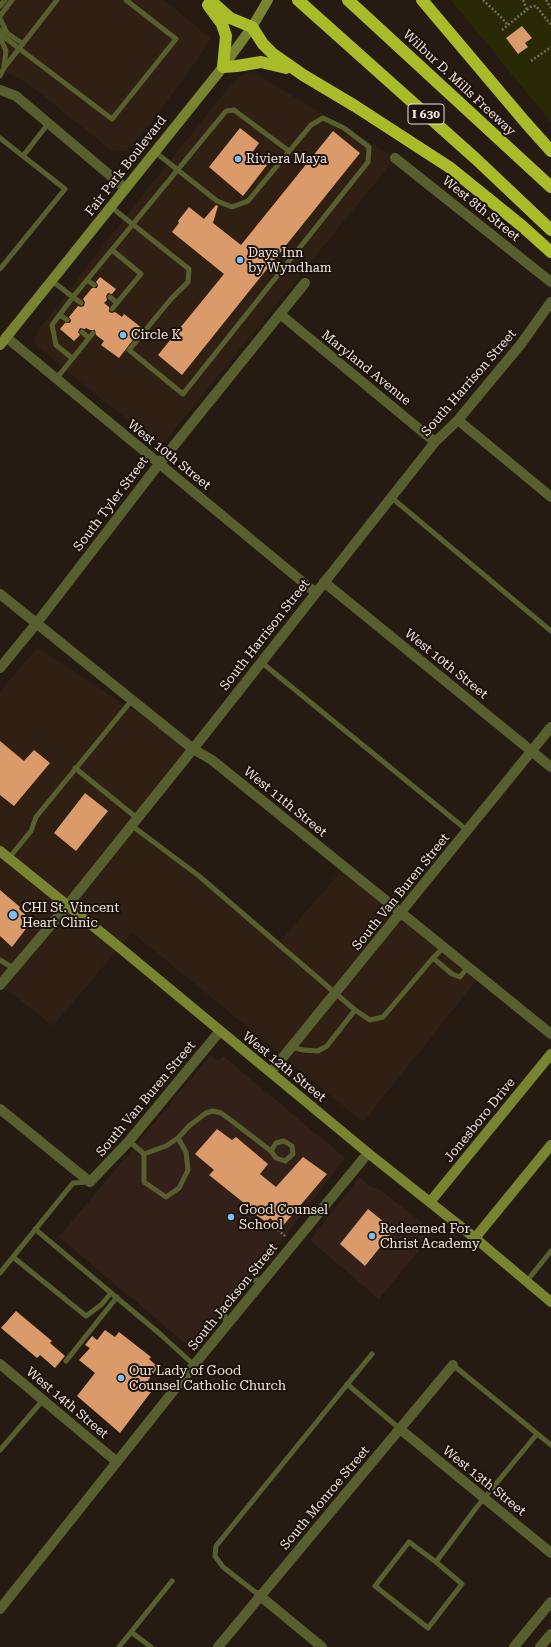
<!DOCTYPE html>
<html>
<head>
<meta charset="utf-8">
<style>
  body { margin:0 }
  canvas { display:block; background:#261b13 }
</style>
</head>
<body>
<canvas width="551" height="1647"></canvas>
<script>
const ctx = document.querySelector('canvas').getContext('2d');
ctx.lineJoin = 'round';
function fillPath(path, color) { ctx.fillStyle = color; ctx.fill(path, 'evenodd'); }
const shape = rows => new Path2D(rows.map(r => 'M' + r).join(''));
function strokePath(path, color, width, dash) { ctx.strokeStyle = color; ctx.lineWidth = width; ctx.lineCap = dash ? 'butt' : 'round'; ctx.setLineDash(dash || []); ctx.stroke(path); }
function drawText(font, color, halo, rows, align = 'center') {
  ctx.font = font + ' "Roboto Serif",serif'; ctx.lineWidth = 4; ctx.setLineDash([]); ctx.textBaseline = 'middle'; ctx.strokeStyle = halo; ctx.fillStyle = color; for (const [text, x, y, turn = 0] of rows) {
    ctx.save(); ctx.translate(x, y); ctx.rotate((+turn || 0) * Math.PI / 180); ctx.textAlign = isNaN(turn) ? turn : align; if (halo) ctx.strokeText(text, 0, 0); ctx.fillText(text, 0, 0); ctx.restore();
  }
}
fillPath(shape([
  [0,0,164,0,205,34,210,39,197,60,152,121,127,151,111,150,25,81,0,70],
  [251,71,395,158,161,446,64,369,35,343,37,332,138,201,229,87,238,78],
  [37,648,193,749,131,825,279,943,345,867,480,976,363,1122,132,932,53,1026,0,984,0,692]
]), '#302014');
fillPath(shape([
  [211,1055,218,1061,223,1056,345,1158,196,1352,59,1237],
  [360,1177,368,1186,379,1189,434,1232,379,1299,310,1240]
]), '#322019');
fillPath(shape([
  [451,0,551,0,551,122]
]), '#292a05');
fillPath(shape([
  [522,26,532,38,525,43,528,47,518,54,506,38],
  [240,128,259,143,252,153,267,165,243,196,209,167],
  [333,131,360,153,182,375,158,355,224,274,172,232,179,223,178,221,189,207,204,219,216,205,218,206,213,223,241,245],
  [100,277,116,289,112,294,108,293,106,296,107,300,104,303,109,307,109,312,112,313,115,312,122,317,124,314,142,328,119,358,101,345,104,341,96,335,95,330,90,330,86,328,85,329,80,328,78,332,80,335,74,341,60,329,65,323,70,323,71,320,69,317,78,306,81,307,84,306,85,302,83,299,92,288,97,288,98,285,96,282],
  [0,741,24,761,34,750,50,763,14,806,0,795],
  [85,793,108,811,76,851,54,833],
  [0,890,20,907,19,909,32,921,12,947,0,936],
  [217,1129,232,1140,236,1137,268,1164,260,1174,276,1187,303,1157,327,1174,281,1228,270,1218,266,1222,242,1205,244,1203,209,1175,214,1170,195,1154],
  [368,1209,394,1230,365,1266,340,1244],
  [16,1311,52,1341,50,1343,65,1356,55,1368,40,1355,37,1358,1,1328],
  [105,1330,115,1337,119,1332,151,1357,149,1359,158,1367,147,1382,154,1388,120,1433,77,1396,95,1373,79,1360,90,1348,85,1345,92,1336,97,1340]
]), '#da9a69');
strokePath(shape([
  [483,0,500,16,508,25],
  [523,0,527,10],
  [546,0,551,8],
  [502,30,530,7,536,6,551,25],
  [531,61,551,47],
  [275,1227,285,1236]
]), '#736a63', 2.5, [2, 2]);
strokePath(shape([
  [0,6,5,0],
  [0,16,12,0],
  [0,18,7,33,23,44],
  [0,30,4,37,112,119,176,39,126,0],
  [0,37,6,51,4,66],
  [0,76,4,68,57,0],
  [0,138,65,189,0,269],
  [23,156,48,124],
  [111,207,189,269,188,282,171,299,129,350,183,394,368,162,369,147,344,128,323,118,311,125,248,201,232,207,217,201,155,152],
  [112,250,141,274,112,309],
  [87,280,94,285],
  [52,281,73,297,226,111,234,110,289,151],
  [110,297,117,303],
  [60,315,67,320],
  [82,332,89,338],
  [72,358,56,345,52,325,73,297,81,303],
  [56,379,93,333],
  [392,498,551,631],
  [261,662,468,831],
  [75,768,137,818],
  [131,825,199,876,355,1010,370,1020,383,1017,433,958,444,947],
  [9,858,31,831,36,817,132,700],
  [433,958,452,974,460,977,468,967],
  [0,960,13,968],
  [291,1047,303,1050,318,1051,327,1046,355,1010],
  [129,1141,144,1154,144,1182,166,1197,179,1188,188,1170,186,1152,178,1138],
  [144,1154,166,1146,178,1138,189,1126,206,1113,213,1111,221,1113,232,1121,271,1151,276,1158,285,1161,293,1154,292,1146,284,1141,276,1143,271,1151],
  [35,1229,160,1334,194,1365],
  [13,1257,86,1316,101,1305,111,1293],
  [0,1273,73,1183,88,1182],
  [526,1282,551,1251],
  [226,1325,224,1308,230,1296,241,1284,250,1280,263,1280],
  [66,1361,117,1297],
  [453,1365,551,1445],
  [347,1384,400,1429],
  [0,1450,43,1400],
  [436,1562,462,1584,428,1628,375,1586,409,1542,436,1562,476,1508,537,1434],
  [259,1595,223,1567,215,1556,216,1546,372,1354],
  [131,1632,151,1647],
  [119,1647,172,1581]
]), '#585f2e', 5);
strokePath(shape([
  [0,90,16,96,125,188],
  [395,158,551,282],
  [280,314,435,442],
  [6,337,316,593],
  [458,420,551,497],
  [324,582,551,767],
  [0,594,193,749,212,760,551,1034],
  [0,668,36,624,159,464,305,283],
  [0,985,67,906,193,749,435,442,458,420,521,344,551,302],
  [271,1072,551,727],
  [0,1109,90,1182,129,1141,220,1031],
  [0,1364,117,1462],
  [400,1429,551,1553],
  [259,1595,322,1647],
  [0,1609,194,1365,368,1153],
  [218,1647,453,1365],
  [514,1647,551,1602],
  [540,1647,551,1634]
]), '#585f2e', 10);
strokePath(shape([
  [0,345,219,72,252,27,268,0],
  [0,851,119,947,368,1153,475,1238,551,1302],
  [430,1202,551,1054],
  [475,1238,551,1145]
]), '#798430', 10);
strokePath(shape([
  [210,0,230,18,252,27,263,44,273,54,303,75,355,106,449,167,522,226,551,252],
  [298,0,476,159,551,230],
  [348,0,551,187],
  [422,0,526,123,551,151],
  [208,5,222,24,226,36,223,67,237,66,261,62,286,68]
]), '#aabb2a', 12);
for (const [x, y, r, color] of [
  [238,159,4,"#7cbef9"],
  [240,260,4,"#7cbef9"],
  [123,335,4,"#7cbef9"],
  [13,915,5,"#7cbef9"],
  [231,1217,4,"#7cbef9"],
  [372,1236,4,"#7cbef9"],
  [121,1378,4,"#7cbef9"]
]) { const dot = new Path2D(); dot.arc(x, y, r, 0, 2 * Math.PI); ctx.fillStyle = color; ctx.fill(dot); strokePath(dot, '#1c120a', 1.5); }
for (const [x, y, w] of [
  [426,114,36]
]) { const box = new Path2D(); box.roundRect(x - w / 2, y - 10, w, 20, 3); ctx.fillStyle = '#1c120a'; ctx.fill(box); strokePath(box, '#eee6e1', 1); }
drawText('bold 12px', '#eee6e1', null, [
  ["I 630",426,114]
]);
drawText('13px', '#eee6e1', '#1c120a', [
  ["Wilbur D. Mills Freeway",459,83,43],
  ["Fair Park Boulevard",126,166,-52],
  ["West 8th Street",481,209,39],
  ["Maryland Avenue",366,368,39],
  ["South Harrison Street",469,383,-49],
  ["West 10th Street",169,455,39],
  ["South Tyler Street",111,504,-53],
  ["South Harrison Street",265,635,-52],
  ["West 10th Street",446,664,39],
  ["West 11th Street",285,802,39],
  ["South Van Buren Street",401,892,-51],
  ["West 12th Street",284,1067,39],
  ["South Van Buren Street",146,1099,-50],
  ["Jonesboro Drive",480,1120,-51],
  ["South Jackson Street",233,1297,-51],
  ["West 14th Street",67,1403,40],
  ["West 13th Street",484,1481,39],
  ["South Monroe Street",325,1498,-50]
]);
drawText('13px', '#eee6e1', '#1c120a', [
  ["Riviera Maya",246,159],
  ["Days Inn",248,253],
  ["by Wyndham",248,268],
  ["Circle K",131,335],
  ["CHI St. Vincent",22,908],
  ["Heart Clinic",22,923],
  ["Good Counsel",239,1210],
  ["School",239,1225],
  ["Redeemed For",380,1229],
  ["Christ Academy",380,1244],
  ["Our Lady of Good",129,1371],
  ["Counsel Catholic Church",129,1386]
], 'left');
</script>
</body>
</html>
